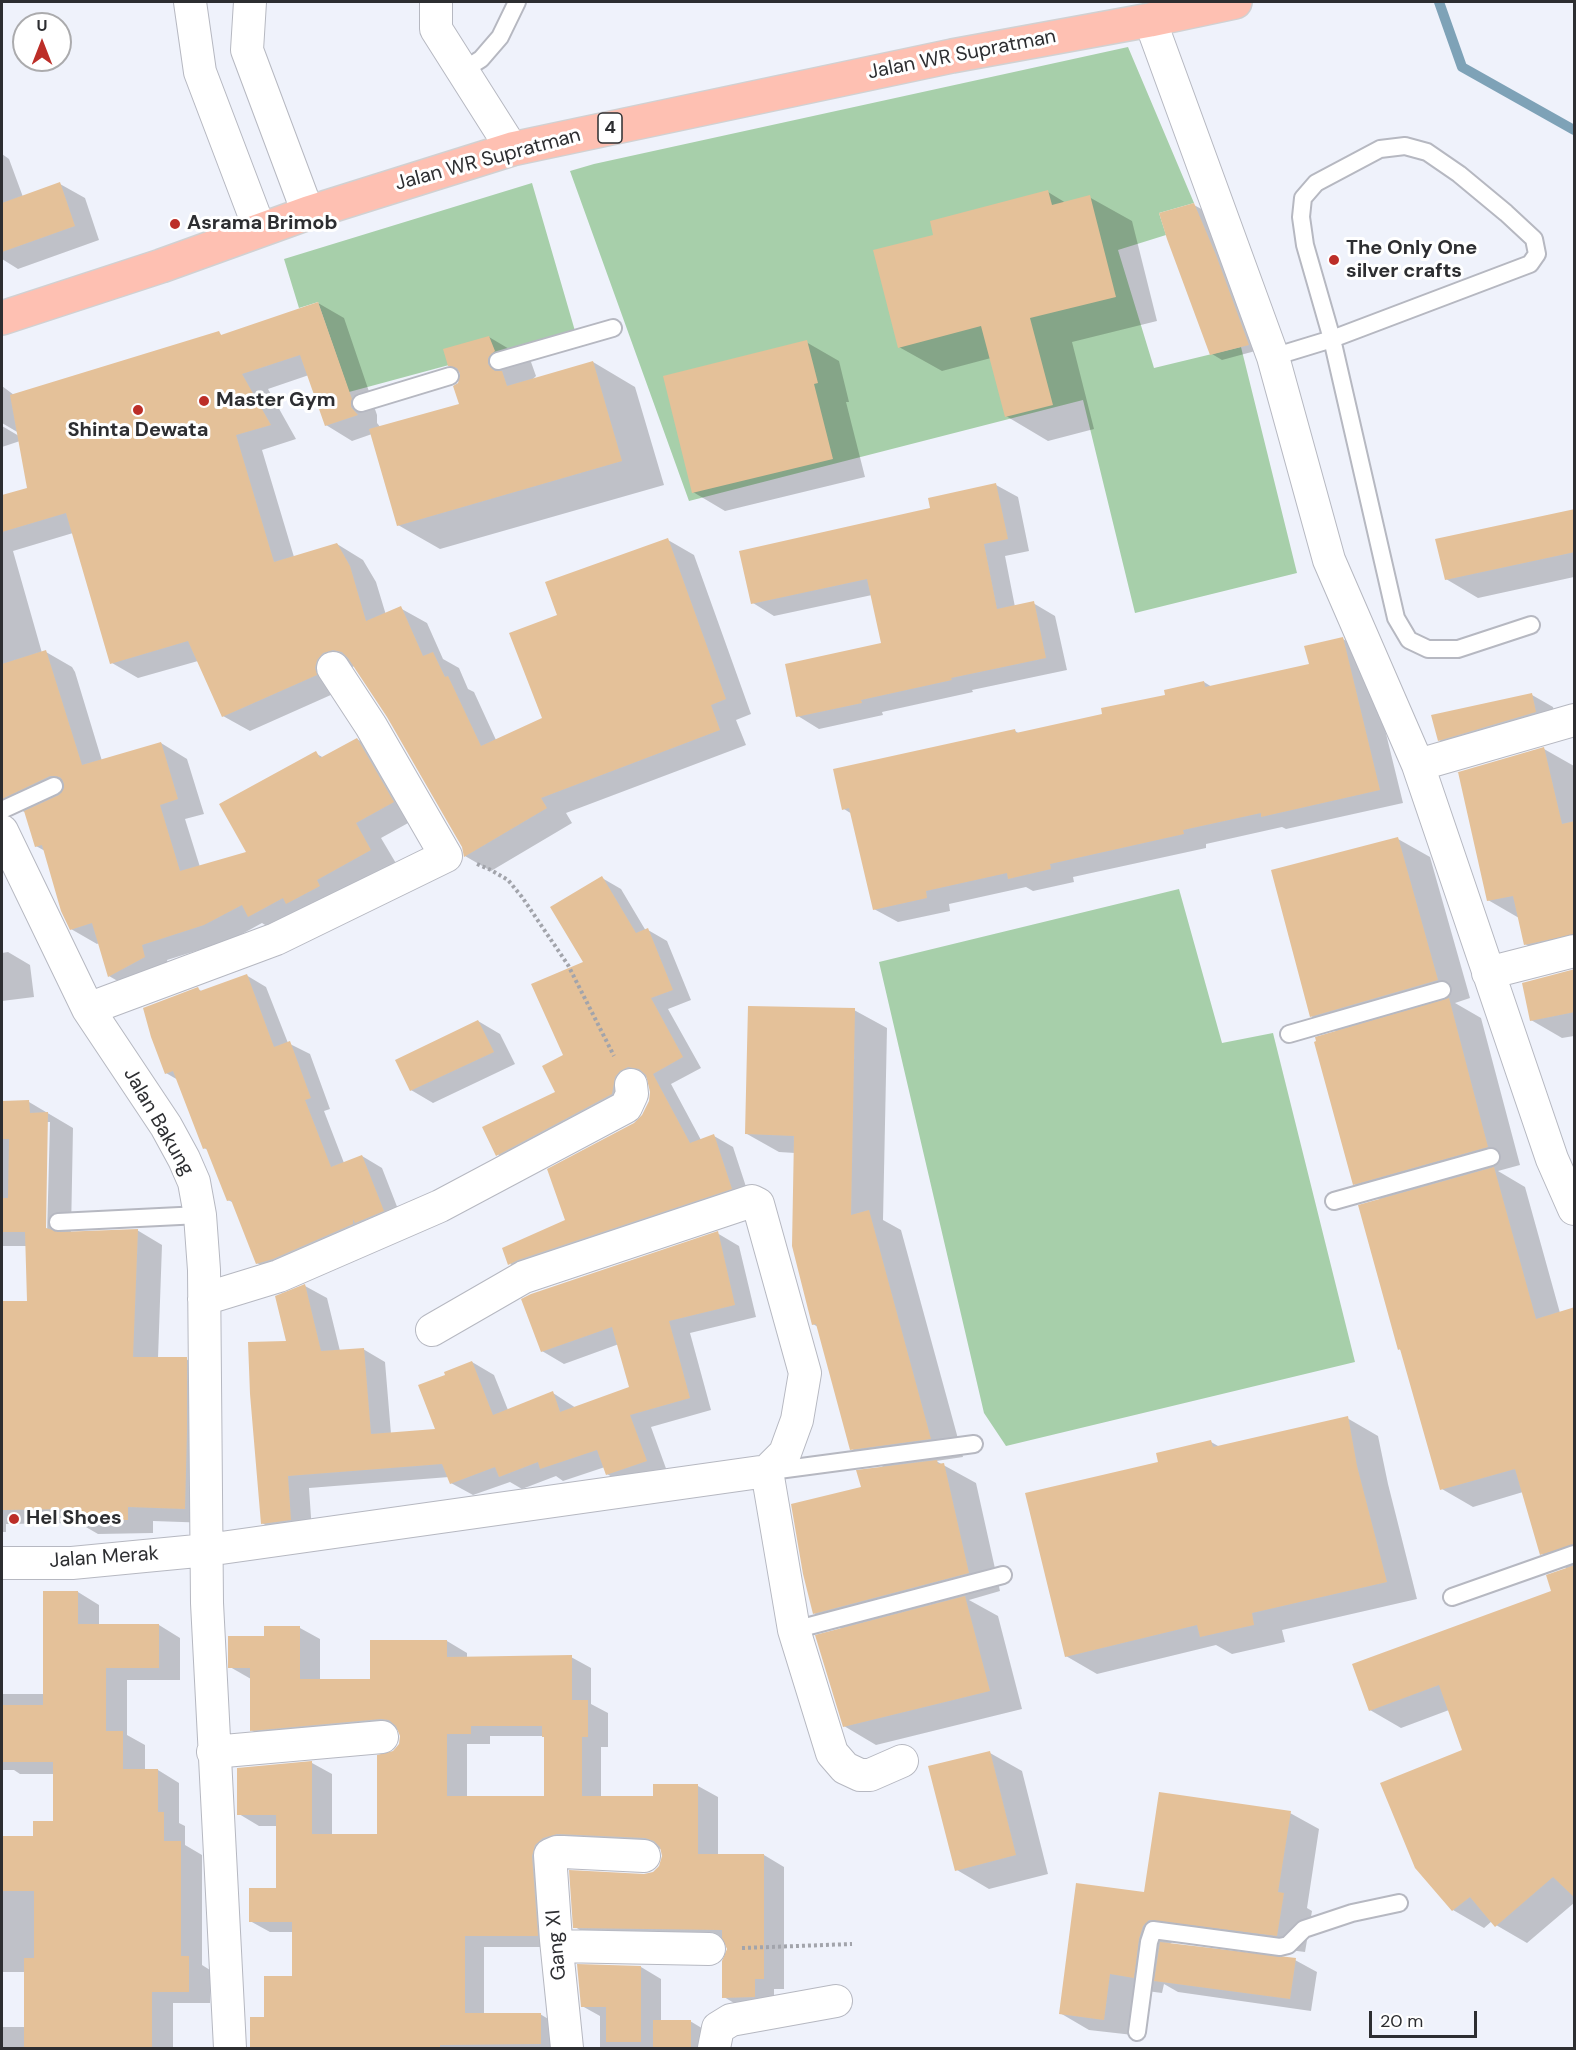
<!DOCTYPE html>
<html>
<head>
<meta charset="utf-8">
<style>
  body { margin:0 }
  #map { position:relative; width:1576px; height:2050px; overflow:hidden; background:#eff2fb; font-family:"DM Sans",sans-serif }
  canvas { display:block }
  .frame { position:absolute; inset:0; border:3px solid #2d2e31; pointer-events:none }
  .north { position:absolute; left:12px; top:12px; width:60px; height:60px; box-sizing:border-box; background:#fff; border:2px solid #ababad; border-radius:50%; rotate:0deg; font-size:16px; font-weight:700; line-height:24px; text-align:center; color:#2d2e31 }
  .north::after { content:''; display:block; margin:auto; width:21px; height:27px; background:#bc2e28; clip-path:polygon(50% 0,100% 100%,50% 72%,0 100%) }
  .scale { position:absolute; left:1369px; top:2011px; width:108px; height:27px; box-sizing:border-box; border:3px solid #2d2e31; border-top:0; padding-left:8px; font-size:18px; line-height:21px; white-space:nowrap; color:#2d2e31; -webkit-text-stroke:4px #fff; paint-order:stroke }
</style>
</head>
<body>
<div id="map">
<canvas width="1576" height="2050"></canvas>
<div class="frame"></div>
<div class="north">U</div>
<div class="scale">20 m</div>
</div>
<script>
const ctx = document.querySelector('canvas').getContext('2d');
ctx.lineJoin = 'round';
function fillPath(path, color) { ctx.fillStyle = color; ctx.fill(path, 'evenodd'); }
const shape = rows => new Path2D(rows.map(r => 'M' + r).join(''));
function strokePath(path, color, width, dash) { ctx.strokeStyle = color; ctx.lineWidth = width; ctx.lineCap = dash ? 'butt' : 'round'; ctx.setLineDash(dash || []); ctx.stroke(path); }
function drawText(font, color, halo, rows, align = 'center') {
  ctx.font = font + ' "DM Sans",sans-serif'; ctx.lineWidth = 6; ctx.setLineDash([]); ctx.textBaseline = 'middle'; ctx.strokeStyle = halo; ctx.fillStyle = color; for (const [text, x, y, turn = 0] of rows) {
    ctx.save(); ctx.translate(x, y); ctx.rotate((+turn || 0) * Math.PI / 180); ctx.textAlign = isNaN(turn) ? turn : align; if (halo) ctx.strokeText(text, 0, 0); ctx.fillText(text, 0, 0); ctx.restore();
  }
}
fillPath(shape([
  [1128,47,1194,203,1159,213,1166,235,1118,250,1154,368,1241,347,1297,573,1135,613,1083,400,689,501,570,171,594,164],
  [532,183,575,331,349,392,318,302,299,308,284,259],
  [1179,889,1222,1043,1273,1033,1355,1362,1006,1446,984,1413,879,962]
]), '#a7cfaa');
fillPath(shape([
  [2,154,9,159,23,197,60,184,85,198,99,240,18,269,2,259],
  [1048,192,1066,203,1089,197,1132,221,1157,321,1072,342,1094,429,1048,441,1006,416,991,358,942,371,899,347],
  [1194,205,1205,211,1259,350,1222,360,1212,354],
  [318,303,344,318,377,415,377,423,381,428,461,405,461,372,449,365,489,337,531,362,536,376,532,380,593,362,635,387,664,485,440,549,398,525,372,434,352,441,326,425,309,375,268,389,296,439,262,450,294,557,337,544,363,560,376,582,386,615,400,608,427,623,443,659,459,668,468,689,474,692,496,740,544,719,559,616,668,540,694,555,751,714,736,720,746,745,566,813,572,823,491,871,465,856,463,846,388,716,355,666,349,668,342,690,250,731,223,716,198,661,138,678,112,663,73,533,13,551,42,653,46,652,72,667,75,672,102,761,161,743,187,759,204,814,185,819,200,867,248,853,315,753,324,758,357,739,383,754,419,817,381,838,397,865,276,932,262,923,231,940,167,960,171,972,135,991,109,976,99,943,97,944,71,929,45,851,36,846,26,813,2,799,2,497,29,489,20,441,2,447,2,426,19,436,19,433,2,423,2,386,14,395,218,333,223,336],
  [806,342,839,361,849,402,846,402,865,477,725,511,693,492],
  [996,485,1018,497,1029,551,1005,556,1015,607,1033,603,1055,616,1067,670,972,690,973,692,882,712,883,715,819,729,798,716,883,644,872,595,774,616,753,603,932,509],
  [1574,511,1574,577,1478,598,1446,579],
  [1343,639,1366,652,1403,803,1286,829,1282,827,1206,844,1206,848,1073,877,1074,882,1033,891,1026,887,949,904,950,911,898,922,874,909,852,814,844,809,1015,731,1020,734,1104,715,1167,696,1204,682,1212,687,1310,666],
  [1532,695,1553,707,1557,724,1460,752,1439,740],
  [1544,749,1574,766,1574,958,1556,962,1525,944,1519,918,1488,900],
  [1398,839,1430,857,1470,998,1455,1003,1481,1018,1520,1165,1498,1171,1525,1187,1560,1313,1574,1309,1574,1903,1527,1943,1496,1925,1492,1921,1484,1928,1453,1910,1464,1751,1449,1710,1401,1728,1370,1710,1553,1592,1568,1569,1542,1554,1523,1492,1473,1507,1442,1489,1402,1351,1399,1349,1382,1200,1354,1184,1338,1032,1311,1016],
  [602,878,621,889,646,931,648,930,667,941,691,1000,668,1009,701,1068,671,1084,701,1140,714,1136,733,1147,750,1199,529,1275,510,1264,567,1221,635,1124,644,1115,650,1101,651,1092,648,1077,639,1081,516,1165,498,1155,557,1092],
  [8,952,30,965,34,997,2,1001,2,953],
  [1574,971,1574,1036,1562,1038,1531,1020],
  [246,975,266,987,288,1043,310,1054,330,1109,324,1111,344,1163,362,1156,382,1168,403,1222,277,1275,257,1263,234,1203,228,1200,208,1150,204,1148,178,1080,166,1073,198,989,203,992],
  [854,1010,887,1028,883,1220,901,1230,963,1457,936,1461,976,1483,1000,1591,969,1600,998,1616,1022,1709,876,1745,844,1726,843,1630,814,1613,885,1468,852,1449,818,1327,813,1324,795,1153,779,1152,747,1134],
  [478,1021,500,1034,515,1064,433,1103,411,1090],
  [29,1102,73,1128,71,1233,137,1230,162,1245,158,1358,186,1359,212,1373,210,1523,153,1521,153,1533,98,1534,79,1523,6,1524,6,1532,2,1532,2,1302,28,1303,27,1246,2,1246,2,1103],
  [47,1122,50,1122,47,1235,44,1235],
  [717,1233,739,1246,756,1317,690,1333,711,1410,651,1427,668,1474,629,1487,607,1474,605,1467,563,1481,556,1476,522,1489,510,1482,473,1495,451,1483,449,1477,309,1488,312,1532,284,1536,262,1523,288,1342,305,1286,327,1298,340,1351,363,1349,385,1362,391,1434,437,1430,447,1376,472,1362,494,1375,508,1410,553,1393,576,1408,631,1388,619,1344,564,1364,542,1351],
  [1347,1418,1378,1436,1388,1484,1417,1599,1282,1630,1285,1642,1232,1654,1216,1645,1097,1674,1066,1656,1160,1463,1211,1442,1220,1447],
  [78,1592,99,1605,99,1625,159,1625,180,1638,180,1680,127,1680,127,1735,145,1745,145,1770,158,1770,179,1783,179,1823,185,1826,185,1845,202,1855,202,1965,210,1970,210,2003,173,2003,173,2048,2,2048,2,2027,26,2027,26,1972,2,1972,2,1837,35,1837,54,1822,54,1774,20,1774,14,1770,2,1770,2,1694,44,1694],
  [300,1628,320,1639,320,1681,371,1681,371,1641,447,1641,467,1653,467,1658,571,1657,591,1668,591,1704,608,1713,608,1747,601,1747,601,1798,655,1798,698,1786,718,1797,718,1855,764,1855,784,1867,784,1989,774,1989,774,2008,744,2009,724,1997,729,1949,725,1941,595,1939,575,1927,644,1875,653,1873,660,1867,663,1856,662,1849,577,1845,563,1849,557,1947,484,1947,484,2014,540,2014,560,2026,560,2048,251,2048,265,2018,294,1978,294,1932,270,1932,250,1921,277,1890,277,1826,259,1826,239,1814,312,1763,332,1774,332,1835,379,1835,394,1753,400,1745,401,1735,399,1730,271,1741,251,1730,251,1679,230,1667,266,1638],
  [490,1736,545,1736,545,1798,467,1798,467,1744,490,1744],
  [990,1753,1022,1771,1048,1874,989,1889,957,1870],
  [1290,1813,1319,1829,1307,1908,1312,1911,1305,1952,1179,1936,1170,1944,1295,1960,1317,1972,1311,2011,1178,1992,1164,1984,1162,1993,1139,1990,1133,2035,1089,2030,1060,2013,1145,1893],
  [641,1967,661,1979,661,2021,690,2021,710,2033,710,2048,600,2048,600,2016,582,2006]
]), '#0003');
strokePath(shape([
  [1439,2,1462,67,1574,130]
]), '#7ea2b7', 10);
fillPath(shape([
  [60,182,75,226,2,252,2,203],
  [1048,190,1052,205,1090,195,1116,297,1030,318,1053,405,1005,417,981,326,898,348,873,250,933,235,930,221],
  [1194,203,1216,255,1249,345,1210,355,1167,239,1159,213],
  [318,302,352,399,351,407,358,415,325,426,300,355,242,374,271,425,236,435,274,562,337,543,350,566,366,621,401,606,423,656,433,652,445,677,448,676,481,746,542,718,509,633,557,615,545,582,668,538,726,699,711,705,720,730,541,798,547,808,464,857,462,847,387,717,348,658,342,652,333,650,323,653,317,660,315,668,317,675,222,717,188,641,110,664,66,513,2,532,2,495,27,488,10,395,219,331,221,335],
  [489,336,495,351,488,358,488,364,495,371,502,371,507,386,593,361,622,461,397,526,369,429,459,404,453,386,458,383,460,374,457,368,448,366,443,349],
  [807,340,818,383,814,384,833,459,692,493,663,376],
  [996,483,1008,539,984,544,997,609,1034,601,1046,658,951,678,952,680,861,700,862,703,796,717,785,664,881,643,867,579,751,604,739,551,930,508,928,498],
  [1575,509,1575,552,1445,580,1435,539],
  [1343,637,1380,790,1261,817,1261,813,1183,830,1184,834,1050,864,1051,869,1008,879,1007,873,926,891,927,898,873,910,849,808,842,810,833,769,1015,729,1016,733,1102,714,1101,708,1165,695,1164,690,1204,681,1205,687,1309,664,1304,646],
  [46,650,82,765,161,742,178,799,160,805,180,871,246,852,219,804,316,751,320,758,357,738,394,802,356,823,371,850,317,880,320,886,286,904,283,898,248,917,242,905,204,925,142,945,145,957,108,977,92,923,70,930,61,911,42,845,35,847,24,811,59,795,64,788,63,781,60,777,50,776,2,799,2,664],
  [1532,693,1536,712,1438,741,1431,715],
  [1544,747,1562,824,1575,821,1575,934,1524,945,1513,896,1487,901,1458,772,1455,773],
  [1398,837,1438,980,1310,1017,1271,870],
  [602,876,636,933,648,928,673,990,651,998,683,1057,653,1074,690,1143,714,1134,732,1189,518,1260,508,1265,502,1248,565,1220,547,1169,634,1123,642,1115,649,1101,650,1092,646,1075,639,1069,628,1067,620,1071,615,1077,612,1094,496,1156,482,1127,555,1092,542,1066,563,1055,531,984,583,962,550,907],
  [1575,969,1575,1012,1530,1021,1522,983],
  [247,974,274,1047,290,1041,311,1098,305,1100,331,1167,362,1155,384,1211,355,1223,353,1219,353,1224,273,1259,256,1264,231,1200,227,1201,206,1148,203,1149,173,1071,165,1074,151,1037,143,1008,198,987,200,991],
  [1449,998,1488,1147,1353,1185,1314,1042,1316,1041,1315,1037],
  [748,1006,855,1008,851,1215,869,1210,931,1439,850,1450,816,1324,812,1325,792,1246,794,1136,745,1134],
  [478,1020,494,1052,410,1091,395,1060],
  [29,1100,30,1113,48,1112,46,1228,59,1232,138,1229,133,1357,187,1357,187,1431,185,1509,128,1507,128,1520,72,1520,72,1509,2,1510,2,1301,27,1301,25,1232,2,1232,2,1198,8,1198,9,1139,2,1139,2,1101],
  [1494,1167,1536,1319,1575,1307,1575,1544,1540,1555,1515,1469,1440,1490,1400,1349,1398,1350,1358,1205],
  [718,1231,735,1305,669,1321,690,1398,630,1415,647,1461,606,1475,597,1450,540,1469,538,1462,499,1477,495,1467,450,1484,442,1464,288,1476,291,1520,261,1524,250,1394,248,1342,286,1341,275,1296,305,1284,321,1351,364,1348,371,1434,435,1429,418,1385,445,1375,444,1372,472,1361,493,1415,553,1391,560,1412,629,1387,612,1327,541,1352,521,1299,531,1294],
  [1348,1416,1357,1466,1387,1582,1252,1613,1254,1625,1200,1637,1197,1625,1065,1657,1025,1493,1158,1462,1156,1453,1211,1440,1213,1447],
  [937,1460,938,1464,944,1463,969,1573,813,1614,803,1574,791,1504,861,1487,856,1470],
  [1575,1565,1575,1898,1553,1877,1495,1927,1470,1897,1452,1911,1415,1868,1380,1783,1462,1750,1439,1685,1369,1711,1352,1664,1551,1591,1546,1575],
  [43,1591,78,1591,78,1624,159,1624,159,1668,106,1668,106,1731,123,1731,123,1769,158,1769,158,1812,164,1812,164,1841,181,1841,181,1956,189,1956,189,1992,152,1992,152,2048,24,2049,24,1958,34,1958,34,1891,2,1891,2,1836,33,1836,33,1821,53,1821,53,1762,2,1762,2,1705,43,1705],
  [965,1596,990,1691,843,1727,815,1635],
  [264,1626,300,1626,300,1679,370,1679,370,1640,447,1640,447,1657,572,1655,572,1700,588,1700,588,1737,582,1737,582,1796,653,1796,653,1784,698,1784,698,1854,764,1854,764,1979,755,1979,755,1997,722,1998,722,1961,727,1949,722,1938,722,1930,573,1928,569,1870,644,1874,653,1872,659,1866,662,1856,660,1847,654,1841,645,1838,557,1834,543,1838,535,1845,532,1856,538,1936,465,1936,465,2013,541,2013,541,2044,440,2045,440,2049,250,2049,250,2017,264,2017,264,1976,292,1976,292,1922,249,1922,249,1888,276,1888,276,1815,237,1815,237,1768,312,1761,312,1834,377,1834,377,1755,393,1751,399,1744,400,1736,396,1726,389,1720,381,1719,250,1731,250,1668,228,1668,228,1636,264,1636],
  [471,1726,542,1726,542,1737,544,1737,544,1796,447,1796,447,1734,471,1734],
  [990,1751,1016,1855,955,1871,928,1766],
  [1159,1792,1291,1811,1278,1892,1284,1893,1277,1936,1149,1920,1143,1926,1139,1939,1134,1978,1110,1974,1104,2020,1059,2014,1076,1883,1144,1892],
  [1160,1942,1296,1958,1290,1999,1154,1981],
  [577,1964,641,1966,641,2042,606,2042,606,2007,581,2007],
  [653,2020,691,2020,691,2049,653,2049]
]), '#e4c199');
const service = shape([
  [462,71,481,59,500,37,517,2],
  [1273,357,1332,339,1530,264,1537,254,1534,239,1506,213,1459,174,1427,152,1405,146,1380,149,1316,183,1303,198,1301,217,1305,245,1332,339,1396,618,1409,640,1428,649,1458,649,1531,625],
  [498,361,613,328],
  [361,403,450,376],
  [2,810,54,786],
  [1289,1034,1442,990],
  [1334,1201,1491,1157],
  [58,1222,200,1215],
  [771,1471,974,1444],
  [1452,1597,1574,1554],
  [794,1630,1003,1575],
  [1137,2032,1149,1942,1153,1930,1280,1947,1288,1945,1304,1929,1352,1913,1399,1903]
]);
const minor = shape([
  [190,2,200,72,260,230],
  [250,2,247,50,308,213],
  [436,2,436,29,512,149],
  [1150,20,1273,357,1329,560,1418,765,1552,1159,1574,1209],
  [1418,765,1574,720],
  [2,831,88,1009,166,1126,184,1159,194,1182,200,1215,204,1270,207,1603,230,2048],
  [1488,973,1574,951],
  [88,1009,276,939,446,856,371,726,333,668],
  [204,1299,279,1276,440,1206,626,1107,632,1094,631,1085],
  [767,1471,794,1630,832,1753,845,1768,860,1775,870,1775,902,1761],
  [2,1563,72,1563,207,1550,767,1471,785,1453,797,1420,805,1373,758,1204,752,1201,524,1277,432,1330],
  [213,1752,382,1737],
  [557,1946,709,1949],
  [567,2048,556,1940,550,1855,557,1852,563,1852,644,1856],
  [714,2048,718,2028,731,2020,836,2001]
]);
const trunk = shape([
  [2,318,161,266,308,213,512,149,952,56,1150,20,1235,2]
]);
strokePath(service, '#b6b8c1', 20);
strokePath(minor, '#b6b8c1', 34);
strokePath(trunk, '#d1d1d2', 36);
strokePath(shape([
  [477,864,491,870,508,880,522,897,568,965,614,1056],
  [742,1948,852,1944]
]), '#a2a4ab', 4, [3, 3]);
strokePath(service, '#fff', 16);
strokePath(minor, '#fff', 32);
strokePath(trunk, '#fec0b2', 33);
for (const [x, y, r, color] of [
  [175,224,6,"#bc2e28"],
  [1334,260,6,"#bc2e28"],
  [204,401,6,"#bc2e28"],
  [138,410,6,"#bc2e28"],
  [14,1519,6,"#bc2e28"]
]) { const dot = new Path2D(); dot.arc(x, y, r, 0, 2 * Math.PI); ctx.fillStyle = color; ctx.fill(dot); strokePath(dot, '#fff', 2); }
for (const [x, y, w] of [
  [610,128,24]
]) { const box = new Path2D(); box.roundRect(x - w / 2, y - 15, w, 30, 4.5); ctx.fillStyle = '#fff'; ctx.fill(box); strokePath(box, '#2d2e31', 1.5); }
drawText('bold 18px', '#2d2e31', null, [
  ["4",610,128]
]);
drawText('20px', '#2d2e31', '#fff', [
  ["Jalan WR Supratman",962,55,-11],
  ["Jalan WR Supratman",488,160,-15],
  ["Jalan Bakung",158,1122,60],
  ["Jalan Merak",104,1558,-4],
  ["Gang XI",557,1945,-95]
]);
drawText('bold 20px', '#2d2e31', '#fff', [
  ["Asrama Brimob",187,224],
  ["The Only One",1346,249],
  ["silver crafts",1346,272],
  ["Master Gym",216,401],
  ["Shinta Dewata",138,431,"center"],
  ["Hel Shoes",26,1519]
], 'left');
</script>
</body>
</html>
